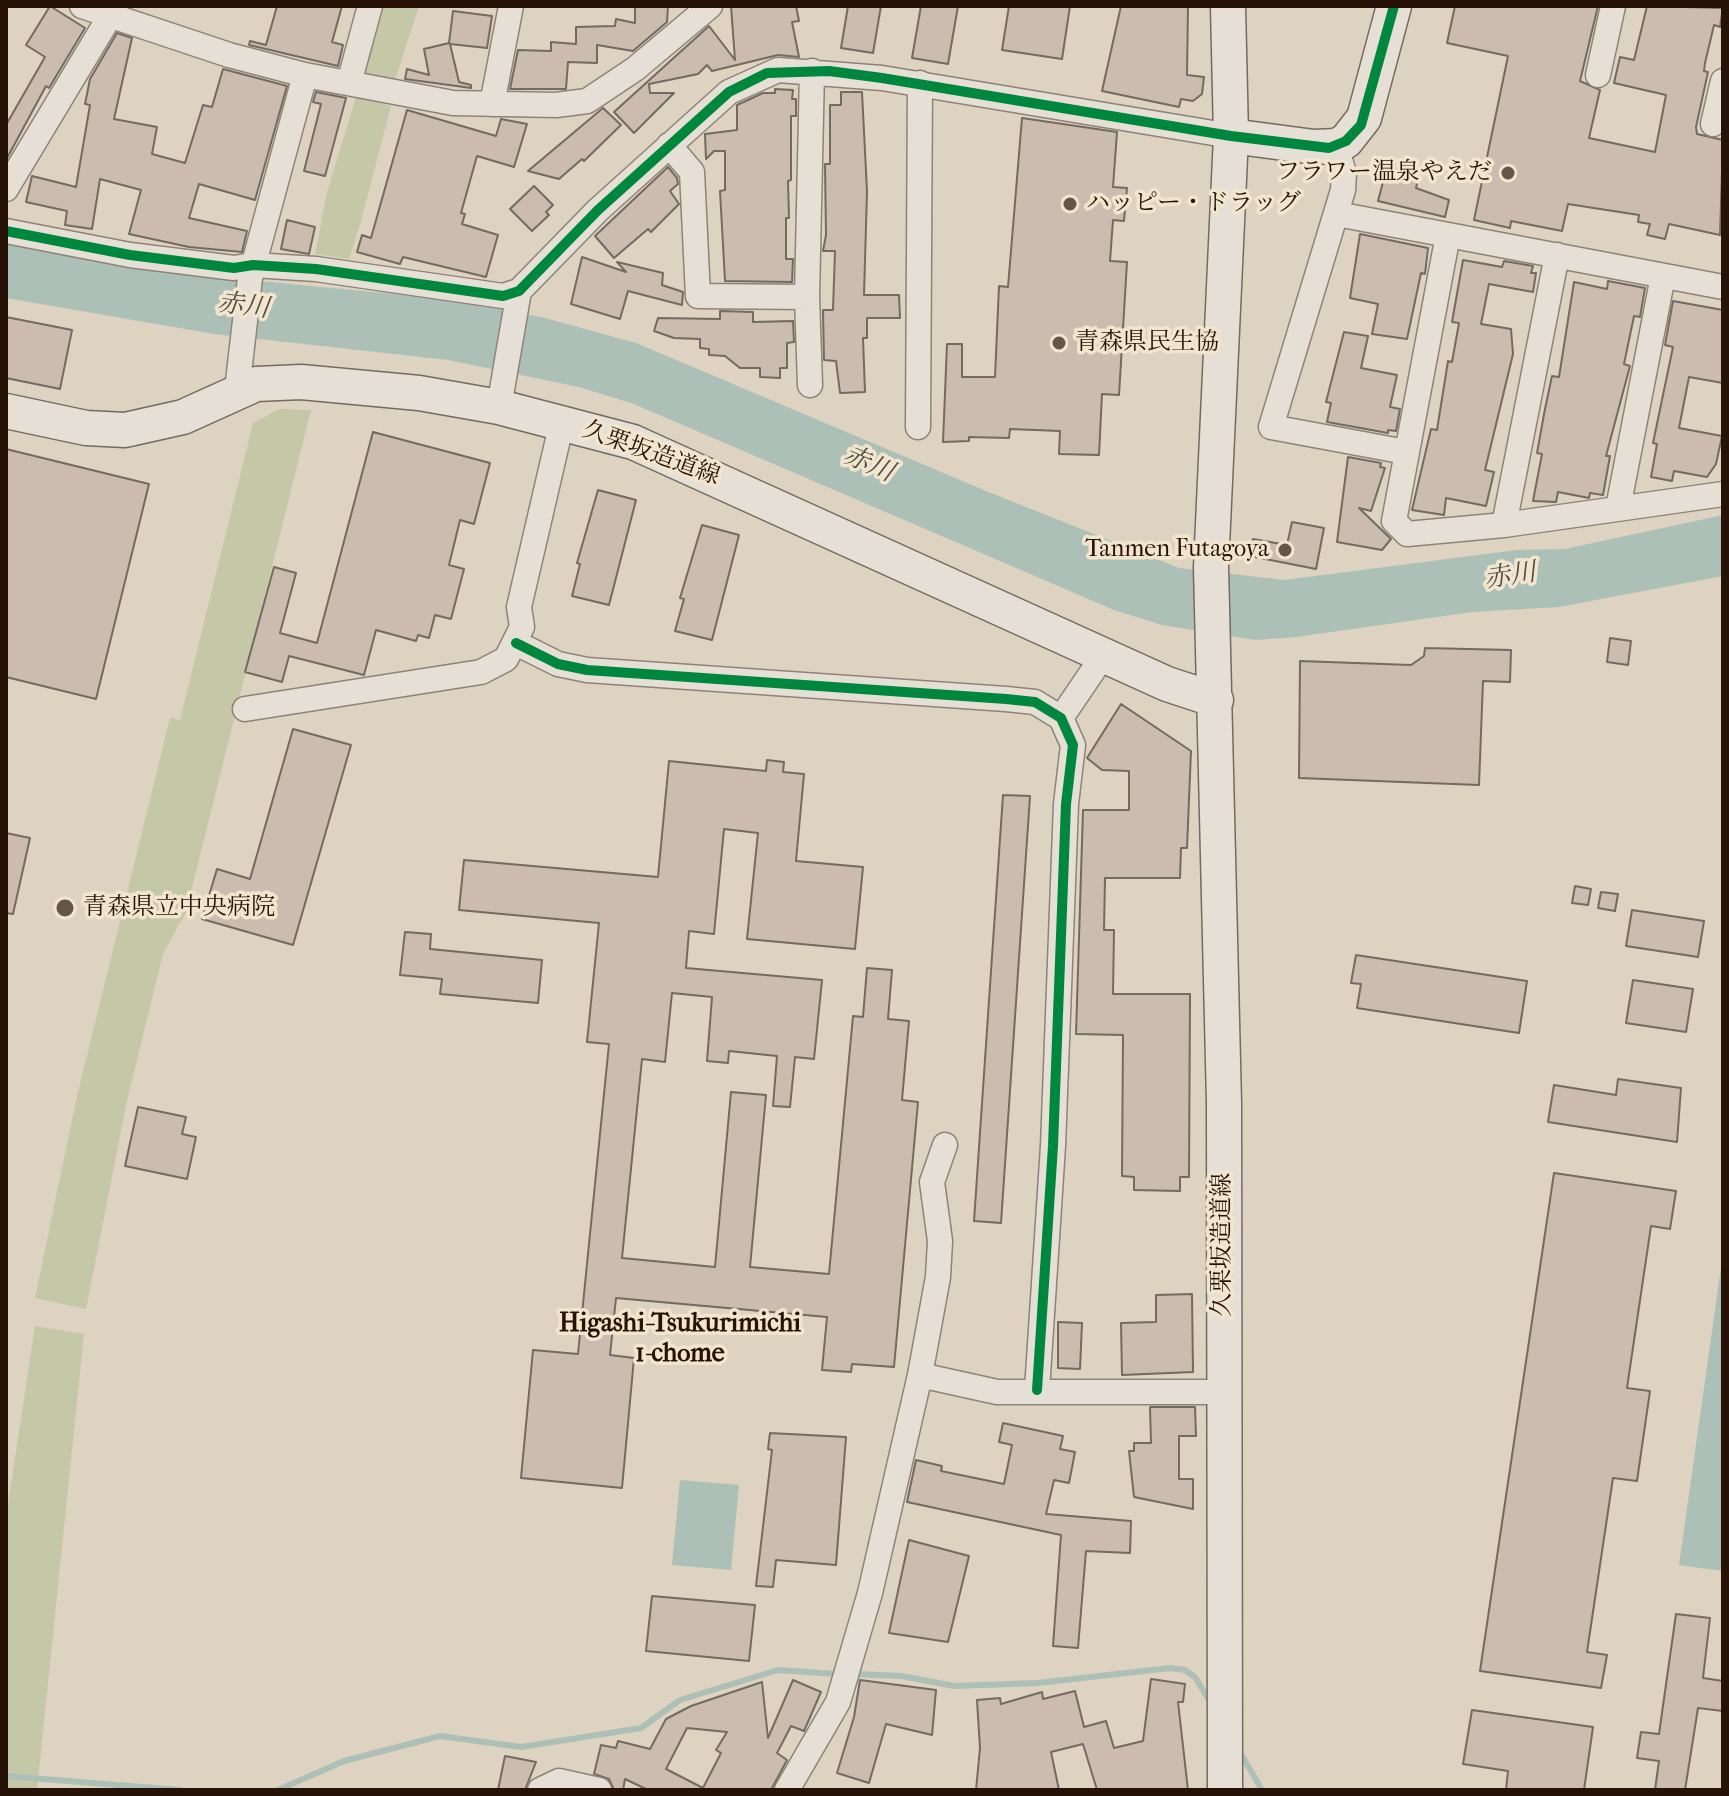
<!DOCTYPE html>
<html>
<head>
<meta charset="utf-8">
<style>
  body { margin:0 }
  #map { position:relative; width:1729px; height:1796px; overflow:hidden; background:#ddd3c0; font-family:"IM FELL French Canon",serif }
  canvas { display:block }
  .frame { position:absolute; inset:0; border:8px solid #271207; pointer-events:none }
</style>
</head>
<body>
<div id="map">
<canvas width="1729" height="1796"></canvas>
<div class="frame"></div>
</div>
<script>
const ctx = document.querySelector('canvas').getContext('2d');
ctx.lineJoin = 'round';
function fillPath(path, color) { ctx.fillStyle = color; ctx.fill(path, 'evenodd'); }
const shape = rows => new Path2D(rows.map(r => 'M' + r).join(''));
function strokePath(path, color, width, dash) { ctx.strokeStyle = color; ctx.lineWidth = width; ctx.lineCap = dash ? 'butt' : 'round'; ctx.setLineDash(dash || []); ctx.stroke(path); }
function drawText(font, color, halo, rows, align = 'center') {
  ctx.font = font + ' "IM FELL French Canon","Noto Serif JP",serif'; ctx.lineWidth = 7; ctx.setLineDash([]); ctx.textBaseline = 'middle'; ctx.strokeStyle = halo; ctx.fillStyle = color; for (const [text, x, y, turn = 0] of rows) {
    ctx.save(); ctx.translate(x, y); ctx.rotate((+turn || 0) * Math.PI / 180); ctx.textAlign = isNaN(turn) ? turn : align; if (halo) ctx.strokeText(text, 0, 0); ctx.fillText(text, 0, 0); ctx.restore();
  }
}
fillPath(shape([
  [380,6,419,6,395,80,362,73],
  [356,97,391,106,361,221,349,259,315,254,327,192],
  [279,409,311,410,186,912,163,954,127,1101,86,1309,35,1298,77,1096,170,718,180,720,253,423],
  [35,1326,84,1334,37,1790,6,1790,6,1518]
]), '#c4c8a7');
fillPath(shape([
  [6,240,239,279,456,300,545,318,636,343,986,491,1179,568,1284,580,1517,550,1565,549,1723,515,1723,576,1559,607,1472,612,1296,637,1255,640,1162,625,1114,610,634,404,579,387,448,360,214,334,6,298],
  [1723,1253,1723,1571,1679,1565],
  [680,1480,739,1485,731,1570,672,1565]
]), '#adc0b7');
strokePath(shape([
  [855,1674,901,1676,954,1686,1038,1683,1170,1668,1185,1670,1195,1677,1212,1705],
  [1238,1749,1262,1790],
  [6,1776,180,1790],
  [278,1790,344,1761,440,1736,521,1747,641,1728,680,1700,778,1670,837,1674]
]), '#adc0b7', 6);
const building = shape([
  [50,6,85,28,49,88,46,86,6,160,6,125,45,57,26,45,50,6],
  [277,6,342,6,332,42,343,45,338,66,249,45,250,41,266,45,277,6],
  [635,6,668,6,667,22,633,51,597,45,597,63,568,62,566,89,510,89,518,50,551,51,551,42,576,44,576,27,615,26,616,19,635,23,635,6],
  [731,6,796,6,799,21,792,22,799,57,778,55,712,71,707,65,698,74,649,84,650,93,674,93,634,133,614,112,709,26,735,60,731,6],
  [848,6,881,6,873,53,841,48,848,6],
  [921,6,958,6,948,64,912,58,921,6],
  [1009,6,1070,6,1062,59,1002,50,1009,6],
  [1121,6,1188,6,1187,75,1204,77,1202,94,1193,101,1181,99,1179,107,1102,91,1121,6],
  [1455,6,1598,6,1580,81,1600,90,1589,138,1655,152,1666,95,1614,83,1620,57,1634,60,1647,6,1723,8,1720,27,1714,25,1705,63,1704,71,1708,72,1696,127,1697,134,1723,140,1720,235,1669,224,1665,239,1647,235,1650,224,1638,222,1639,215,1568,204,1562,231,1511,221,1510,228,1474,220,1508,56,1447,43,1455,6],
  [453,11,492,16,487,48,450,44,459,82,471,85,471,88,405,79,407,69,429,75,424,49,449,43,453,11],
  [117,33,132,38,114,119,157,127,152,154,185,163,203,105,212,107,223,69,287,86,255,200,199,184,189,218,247,231,242,252,189,247,129,234,141,190,100,179,92,229,65,225,67,211,26,202,32,176,76,187,90,105,85,104,90,79,117,33],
  [775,89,793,90,792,99,796,99,796,116,791,116,791,180,788,181,789,218,786,218,786,259,793,259,792,282,725,281,720,191,725,190,725,151,714,151,706,159,705,134,737,130,737,105,763,93,775,93,775,89],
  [316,92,346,98,325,176,304,171,321,104,313,102,316,92],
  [841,92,862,92,867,191,864,295,899,295,900,318,867,318,867,338,863,338,865,392,840,393,836,361,824,360,823,310,833,310,835,251,823,251,826,235,825,164,830,164,830,105,841,105,841,92],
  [603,108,621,125,584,161,582,159,559,179,528,171,603,108],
  [407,110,496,136,501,119,527,124,514,167,477,156,461,213,465,214,462,224,498,235,486,277,403,257,400,264,357,252,362,235,371,238,407,110],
  [1022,118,1117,132,1113,187,1127,188,1124,221,1113,220,1110,261,1127,262,1119,395,1102,394,1099,455,1059,454,1060,431,1010,429,1009,438,969,437,969,441,943,442,947,344,962,344,962,377,995,377,999,286,1008,287,1022,118],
  [668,167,677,178,678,184,670,191,679,204,651,232,648,229,614,258,595,236,668,167],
  [1387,167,1419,175,1416,188,1449,200,1445,217,1378,201,1387,167],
  [534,186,553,205,546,212,549,215,532,231,510,209,534,186],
  [287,220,315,227,309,254,281,249,287,220],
  [1360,234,1428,248,1425,274,1421,273,1407,339,1372,334,1378,304,1350,298,1360,234],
  [582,257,626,272,617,262,663,273,662,285,683,292,682,305,628,291,620,319,571,304,582,257],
  [1463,260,1502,267,1504,261,1533,266,1531,273,1536,273,1533,292,1489,284,1481,324,1511,329,1513,354,1485,470,1494,472,1486,506,1446,498,1444,515,1412,510,1431,429,1437,430,1448,361,1452,362,1459,323,1452,322,1463,260],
  [1608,281,1645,288,1640,317,1634,316,1624,364,1630,366,1606,456,1610,456,1603,495,1590,493,1589,498,1558,492,1556,502,1533,501,1542,454,1537,453,1545,409,1552,376,1559,377,1574,282,1607,289,1608,281],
  [1673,301,1723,310,1723,383,1689,377,1679,428,1722,436,1716,464,1707,477,1674,471,1672,481,1651,477,1657,444,1653,443,1673,347,1665,345,1673,301],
  [720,311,753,312,753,322,793,321,794,342,787,343,787,368,780,368,780,378,760,377,760,368,740,368,725,356,709,355,709,349,700,348,700,339,674,338,654,331,658,318,720,319,720,311],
  [6,317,72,330,60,389,6,378,6,317],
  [1344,332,1368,336,1361,368,1397,375,1390,407,1400,409,1396,431,1388,430,1388,433,1327,422,1331,403,1326,402,1344,332],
  [373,432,490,463,474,524,460,520,449,565,464,569,451,619,435,615,429,638,418,635,416,641,376,630,364,675,289,656,282,682,245,672,274,567,296,573,280,633,317,643,373,432],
  [6,449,149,484,96,699,6,677,6,449],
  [1348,457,1381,463,1380,467,1385,468,1371,511,1359,508,1391,539,1382,550,1337,542,1348,457],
  [598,490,636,500,609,605,572,596,580,564,577,563,598,490],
  [1292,522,1324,528,1316,569,1250,556,1253,539,1287,545,1292,522],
  [702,525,739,535,712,640,675,631,684,599,680,598,702,525],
  [1610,638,1631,641,1628,665,1607,662,1610,638],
  [1425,648,1511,650,1510,682,1483,681,1479,785,1299,778,1300,661,1411,665,1424,656,1425,648],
  [1121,704,1191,751,1187,848,1181,848,1180,878,1105,878,1104,930,1114,930,1113,994,1190,994,1189,1177,1180,1177,1180,1191,1134,1190,1134,1177,1122,1176,1123,1035,1076,1034,1083,810,1129,810,1129,771,1102,770,1087,758,1121,704],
  [293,729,351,745,293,945,202,919,217,869,250,879,293,729],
  [767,760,784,762,783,772,804,774,796,861,863,867,855,949,747,939,758,833,724,829,714,934,689,931,686,968,822,980,814,1059,795,1057,790,1107,773,1106,777,1056,729,1051,728,1063,707,1061,712,997,672,993,665,1062,642,1059,622,1258,715,1267,731,1092,766,1095,750,1267,829,1274,853,1016,863,1017,867,968,892,970,888,1019,909,1021,902,1100,918,1102,894,1367,852,1364,851,1372,822,1370,827,1317,616,1298,610,1355,634,1358,622,1488,521,1478,533,1350,578,1354,609,1044,587,1042,599,923,459,910,464,860,658,877,669,761,766,771,767,760],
  [1003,795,1030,796,1001,1223,974,1221,1003,795],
  [6,833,30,838,13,914,6,913,6,833],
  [1575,886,1591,889,1588,905,1572,903,1575,886],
  [1601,892,1618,894,1615,911,1598,908,1601,892],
  [1632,910,1704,921,1698,957,1626,946,1632,910],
  [405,932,431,934,430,949,542,960,538,1003,440,994,442,979,400,975,405,932],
  [1356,955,1527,981,1519,1033,1357,1008,1361,984,1351,983,1356,955],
  [1633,980,1693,989,1686,1032,1626,1023,1633,980],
  [1618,1079,1681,1088,1677,1142,1548,1122,1554,1085,1616,1095,1618,1079],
  [138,1107,186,1117,182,1134,196,1137,187,1179,125,1166,138,1107],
  [1554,1173,1676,1191,1670,1229,1651,1226,1627,1388,1650,1391,1637,1481,1613,1478,1587,1652,1607,1655,1601,1688,1480,1671,1554,1173],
  [1192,1294,1193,1372,1122,1375,1121,1323,1156,1322,1156,1295,1192,1294],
  [1058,1322,1082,1323,1080,1369,1058,1368,1058,1322],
  [1150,1407,1195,1407,1196,1436,1179,1436,1179,1479,1193,1479,1193,1509,1134,1497,1129,1451,1134,1451,1134,1443,1151,1443,1150,1407],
  [1003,1423,1063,1436,1060,1449,1075,1452,1069,1483,1054,1480,1046,1514,1131,1521,1130,1553,1086,1551,1078,1648,1053,1646,1061,1535,907,1502,916,1460,942,1466,941,1471,1004,1484,1012,1445,999,1442,1003,1423],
  [770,1433,846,1437,836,1565,776,1560,773,1587,756,1586,772,1450,768,1449,770,1433],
  [909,1540,969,1556,948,1642,889,1633,909,1540],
  [652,1596,755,1605,749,1661,646,1651,652,1596],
  [1676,1614,1710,1618,1703,1678,1723,1681,1723,1711,1698,1708,1685,1790,1655,1790,1659,1761,1637,1758,1641,1732,1659,1734,1676,1614],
  [1151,1679,1185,1684,1183,1702,1178,1702,1188,1790,1097,1790,1083,1744,1051,1752,1059,1790,976,1790,980,1748,977,1700,1000,1698,1001,1704,1042,1692,1043,1699,1075,1691,1084,1727,1106,1721,1114,1748,1143,1741,1151,1679],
  [793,1680,821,1692,804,1731,791,1726,777,1753,787,1760,771,1790,648,1790,625,1779,623,1790,614,1790,609,1779,594,1774,601,1745,616,1748,618,1741,650,1749,666,1719,691,1706,762,1682,768,1738,793,1680],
  [687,1728,727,1732,716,1750,721,1753,703,1788,666,1769,687,1728],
  [860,1680,936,1690,932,1735,886,1724,869,1783,837,1773,854,1717,860,1680],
  [1472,1710,1593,1727,1584,1790,1506,1790,1508,1771,1463,1764,1472,1710],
  [505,1756,536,1762,525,1790,498,1790,505,1756]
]);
fillPath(building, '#ccbcaf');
strokePath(building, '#736a60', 2);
const street = shape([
  [82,6,229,55,305,75,453,103,556,105,587,101,635,69,710,6],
  [1598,75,1613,6],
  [349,83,370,6],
  [492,104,511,6],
  [1713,124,1723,81],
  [669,145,692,172,698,296,807,297],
  [1336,146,1344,173,1343,190,1271,427,1406,452],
  [6,189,116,6],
  [1337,214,1723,287],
  [6,231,130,255,234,268,253,265,316,269,503,296,519,291,598,210,729,92,778,70,882,78,1231,136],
  [1448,235,1394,521,1407,534,1504,525,1723,494],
  [810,385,807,297,812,71],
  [237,390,250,278,305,75],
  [499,407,519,291],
  [918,427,920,83],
  [1618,508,1663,276],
  [1504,525,1557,255],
  [516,643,558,664,587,670,1006,699,1035,702,1061,718,1073,745,1066,804,1053,1146,1037,1390],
  [245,709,481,672,506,659,522,627,519,607,562,422],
  [1061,718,1105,653],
  [920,1375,997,1392,1223,1392],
  [540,1790,559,1781,599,1790],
  [787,1790,838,1702,870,1593,920,1375,938,1277,940,1241,932,1182,945,1145]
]);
const secondary = shape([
  [1231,136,1314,147,1336,146,1346,141,1364,118,1394,6],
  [6,411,86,428,125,430,183,417,256,384,301,382,419,393,499,407,633,442,1167,684,1216,700],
  [1225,1790,1224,1103,1211,567,1231,136,1228,6]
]);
strokePath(street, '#8d8478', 27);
strokePath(secondary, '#736a60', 37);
strokePath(street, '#e5dfd5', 24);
strokePath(secondary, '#e5dfd5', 34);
strokePath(shape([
  [6,231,130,255,234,268,253,265,316,269,503,296,519,291,598,210,729,92,767,73,829,71,882,78,1231,136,1329,148,1346,141,1361,125,1394,6],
  [516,643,558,664,587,670,1006,699,1035,702,1061,718,1073,745,1066,804,1053,1146,1037,1390]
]), '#00873e', 10);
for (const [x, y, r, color] of [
  [1508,173,8,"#675648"],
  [1070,204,8,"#675648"],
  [1059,343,8,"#675648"],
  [1285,550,8,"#675648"],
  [65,908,10,"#675648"]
]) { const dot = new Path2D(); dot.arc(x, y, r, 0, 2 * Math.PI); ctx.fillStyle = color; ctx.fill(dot); strokePath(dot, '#f1e5ce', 3); }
drawText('24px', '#271207', '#f1e5ce', [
  ["フラワー温泉やえだ",1492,173,"right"],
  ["ハッピー・ドラッグ",1086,204],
  ["青森県民生協",1075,343],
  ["Tanmen Futagoya",1269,550,"right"],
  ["青森県立中央病院",83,908]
], 'left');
drawText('24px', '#271207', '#f1e5ce', [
  ["久栗坂造道線",651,454,20],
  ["久栗坂造道線",1223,1245,-90]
]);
drawText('italic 26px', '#4f4c43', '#f1e5ce', [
  ["赤川",243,307,7],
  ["赤川",868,465,23],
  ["赤川",1510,577,-8]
]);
drawText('bold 26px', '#271207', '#f1e5ce', [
  ["Higashi-Tsukurimichi",680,1325],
  ["1-chome",680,1355]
]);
</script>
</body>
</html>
